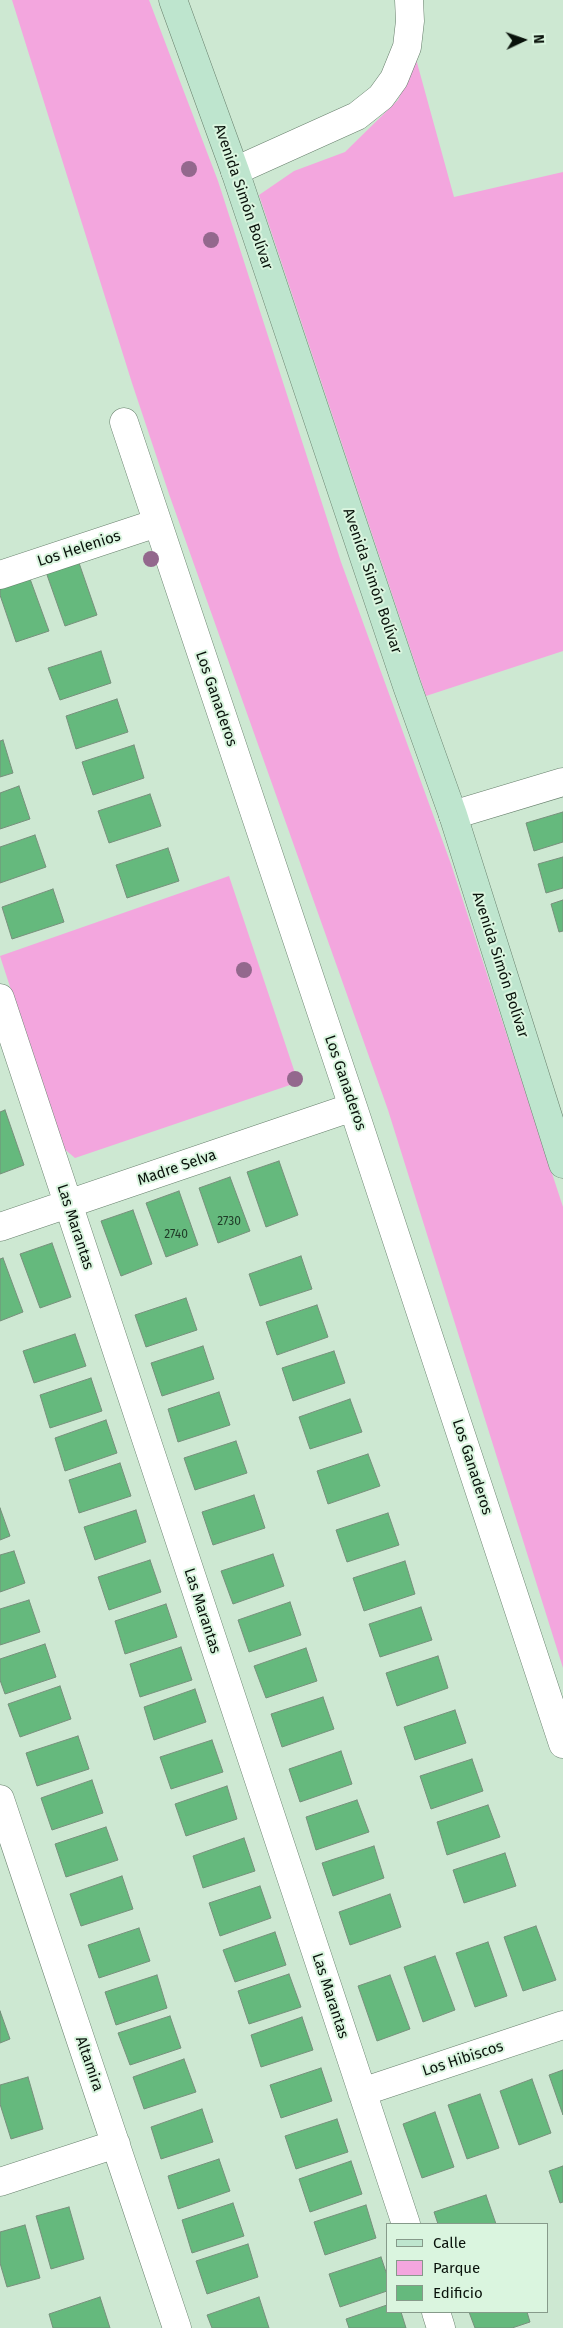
<!DOCTYPE html>
<html>
<head>
<meta charset="utf-8">
<style>
  body { margin:0 }
  #map { position:relative; width:563px; height:2328px; overflow:hidden; background:#cde8d2; font-family:"Fira Sans",sans-serif }
  canvas { display:block }
  .legend { position:absolute; left:386px; top:2223px; width:162px; height:90px; box-sizing:border-box; background:#daf5df; border:1px solid #869a8a; margin:0; padding:6px 9px; list-style:none; font-size:15px; color:#09120b }
  .legend li { display:flex; align-items:center; gap:10px; height:25px }
  .legend b { width:25px; border:1px solid #869a8a }
  .north { position:absolute; left:498px; top:15px; width:50px; height:50px; -webkit-text-stroke:4px #daf5df; paint-order:stroke; rotate:87deg; font-size:14px; font-weight:700; line-height:20px; text-align:center; color:#09120b }
  .north::after { content:''; display:block; margin:auto; width:18px; height:22px; background:#09120b; clip-path:polygon(50% 0,100% 100%,50% 72%,0 100%) }
</style>
</head>
<body>
<div id="map">
<canvas width="563" height="2328"></canvas>
<ul class="legend">
<li><b style="height:6px;background:#bee5ce"></b>Calle</li>
<li><b style="height:14px;background:#f3a6de"></b>Parque</li>
<li><b style="height:14px;background:#65b97d"></b>Edificio</li>
</ul>
<div class="north">N</div>
</div>
<script>
const ctx = document.querySelector('canvas').getContext('2d');
ctx.lineJoin = 'round';
function fillPath(path, color) { ctx.fillStyle = color; ctx.fill(path, 'evenodd'); }
const shape = rows => new Path2D(rows.map(r => 'M' + r).join(''));
function strokePath(path, color, width, dash) { ctx.strokeStyle = color; ctx.lineWidth = width; ctx.lineCap = dash ? 'butt' : 'round'; ctx.setLineDash(dash || []); ctx.stroke(path); }
function drawText(font, color, halo, rows, align = 'center') {
  ctx.font = font + ' "Fira Sans",sans-serif'; ctx.lineWidth = 4; ctx.setLineDash([]); ctx.textBaseline = 'middle'; ctx.strokeStyle = halo; ctx.fillStyle = color; for (const [text, x, y, turn = 0] of rows) {
    ctx.save(); ctx.translate(x, y); ctx.rotate((+turn || 0) * Math.PI / 180); ctx.textAlign = isNaN(turn) ? turn : align; if (halo) ctx.strokeText(text, 0, 0); ctx.fillText(text, 0, 0); ctx.restore();
  }
}
fillPath(shape([
  [12,0,149,0,218,181,341,562,451,864,563,1207,563,1668,388,1110,169,494,132,383],
  [416,59,454,197,563,172,563,651,426,696,259,195,294,171,345,152,398,100],
  [229,876,295,1073,290,1085,75,1158,62,1147,0,956]
]), '#f3a6de');
const building = shape([
  [78,560,97,615,65,626,46,572,78,560],
  [29,576,49,631,16,642,0,595,0,587,29,576],
  [101,651,111,683,60,700,48,668,101,651],
  [117,699,128,732,76,749,66,716,117,699],
  [3,740,13,773,0,777,0,741,3,740],
  [134,745,144,778,93,795,82,762,134,745],
  [19,786,30,819,0,829,0,793,19,786],
  [150,794,161,826,109,843,98,811,150,794],
  [563,812,563,842,534,851,526,823,563,812],
  [35,835,46,867,0,883,0,847,35,835],
  [168,848,179,881,127,898,116,865,168,848],
  [563,857,563,888,546,893,538,864,563,857],
  [53,889,64,922,12,939,2,907,53,889],
  [563,900,563,931,559,932,551,904,563,900],
  [5,1110,24,1165,0,1174,0,1112,5,1110],
  [279,1161,298,1215,266,1227,247,1172,279,1161],
  [230,1177,250,1231,218,1243,199,1188,230,1177],
  [179,1191,198,1245,166,1257,146,1203,179,1191],
  [133,1210,152,1264,121,1276,101,1221,133,1210],
  [52,1243,71,1297,40,1308,20,1254,52,1243],
  [301,1256,312,1289,260,1306,249,1274,301,1256],
  [3,1258,23,1312,0,1321,0,1259,3,1258],
  [186,1298,197,1330,146,1347,135,1315,186,1298],
  [317,1305,328,1337,277,1355,266,1322,317,1305],
  [75,1334,86,1366,34,1383,23,1351,75,1334],
  [203,1346,214,1379,162,1396,151,1363,203,1346],
  [334,1351,345,1383,293,1401,282,1368,334,1351],
  [91,1378,102,1411,50,1428,40,1395,91,1378],
  [219,1392,230,1425,178,1442,168,1409,219,1392],
  [350,1399,362,1432,310,1449,299,1417,350,1399],
  [106,1420,117,1453,65,1471,55,1438,106,1420],
  [236,1441,247,1473,195,1490,184,1458,236,1441],
  [368,1454,380,1486,328,1504,317,1471,368,1454],
  [120,1463,131,1496,79,1513,69,1480,120,1463],
  [254,1495,265,1528,213,1545,202,1512,254,1495],
  [0,1508,10,1536,0,1540,0,1508],
  [136,1510,146,1542,95,1560,84,1527,136,1510],
  [388,1513,399,1545,347,1562,336,1530,388,1513],
  [14,1551,25,1583,0,1592,0,1555,14,1551],
  [273,1554,284,1586,233,1604,221,1571,273,1554],
  [150,1560,161,1592,109,1610,98,1577,150,1560],
  [405,1561,415,1594,364,1611,353,1578,405,1561],
  [29,1600,40,1632,0,1645,0,1609,29,1600],
  [290,1602,301,1635,249,1652,238,1620,290,1602],
  [166,1604,177,1637,125,1654,115,1621,166,1604],
  [421,1607,432,1640,380,1657,369,1624,421,1607],
  [45,1644,56,1677,5,1694,0,1680,0,1659,45,1644],
  [181,1647,192,1680,140,1697,130,1664,181,1647],
  [306,1648,317,1681,266,1698,254,1666,306,1648],
  [438,1656,448,1688,397,1706,386,1673,438,1656],
  [60,1686,71,1719,20,1737,8,1704,60,1686],
  [195,1689,206,1722,154,1740,144,1707,195,1689],
  [323,1697,334,1729,282,1747,271,1714,323,1697],
  [455,1710,466,1743,415,1760,404,1727,455,1710],
  [78,1736,89,1769,37,1786,26,1753,78,1736],
  [212,1740,223,1772,171,1789,160,1757,212,1740],
  [341,1751,352,1784,300,1802,289,1769,341,1751],
  [472,1759,483,1791,431,1809,420,1776,472,1759],
  [92,1780,103,1813,52,1830,41,1798,92,1780],
  [227,1786,237,1819,186,1836,175,1804,227,1786],
  [357,1800,369,1832,316,1850,306,1817,357,1800],
  [488,1805,500,1837,447,1855,437,1822,488,1805],
  [106,1827,118,1860,66,1877,55,1844,106,1827],
  [244,1838,255,1871,203,1888,193,1856,244,1838],
  [374,1846,384,1878,333,1896,322,1863,374,1846],
  [505,1853,516,1886,464,1903,453,1870,505,1853],
  [122,1876,133,1909,81,1926,70,1894,122,1876],
  [260,1886,271,1918,220,1936,209,1903,260,1886],
  [390,1894,401,1927,350,1945,339,1912,390,1894],
  [536,1926,556,1980,523,1991,504,1937,536,1926],
  [139,1928,150,1961,99,1978,88,1945,139,1928],
  [275,1932,286,1965,235,1982,223,1950,275,1932],
  [488,1942,507,1996,475,2007,456,1953,488,1942],
  [435,1956,455,2010,423,2022,404,1967,435,1956],
  [289,1974,301,2007,249,2024,238,1991,289,1974],
  [157,1975,167,2008,116,2025,105,1992,157,1975],
  [390,1975,410,2029,377,2041,358,1986,390,1975],
  [0,2011,10,2039,0,2043,0,2011],
  [170,2016,181,2048,130,2065,118,2033,170,2016],
  [302,2017,313,2050,261,2067,251,2035,302,2017],
  [184,2059,196,2092,144,2109,133,2077,184,2059],
  [321,2068,332,2101,281,2118,270,2085,321,2068],
  [563,2070,563,2115,549,2075,563,2070],
  [28,2077,43,2129,11,2139,0,2104,0,2085,28,2077],
  [532,2079,551,2133,519,2145,500,2091,532,2079],
  [480,2094,499,2148,467,2159,448,2105,480,2094],
  [202,2109,213,2142,161,2159,151,2127,202,2109],
  [435,2112,454,2167,422,2178,403,2124,435,2112],
  [337,2119,348,2152,296,2169,285,2136,337,2119],
  [219,2159,230,2191,178,2209,168,2176,219,2159],
  [351,2161,362,2194,310,2212,299,2179,351,2161],
  [563,2166,563,2202,560,2203,549,2171,563,2166],
  [486,2195,496,2224,438,2224,434,2212,486,2195],
  [233,2203,244,2236,192,2253,182,2220,233,2203],
  [366,2205,376,2238,325,2255,314,2222,366,2205],
  [69,2207,84,2259,51,2269,36,2216,69,2207],
  [25,2225,40,2278,7,2287,0,2263,0,2232,25,2225],
  [248,2244,258,2277,207,2294,196,2261,248,2244],
  [381,2257,387,2275,387,2291,340,2307,329,2274,381,2257],
  [100,2297,110,2328,53,2328,49,2314,100,2297],
  [259,2297,269,2328,212,2328,207,2315,259,2297],
  [387,2305,387,2312,401,2312,406,2328,349,2328,346,2319,387,2305],
  [469,2312,527,2312,530,2322,512,2328,475,2328,469,2312]
]);
fillPath(building, '#65b97d');
strokePath(building, '#77907c', 1);
const street = shape([
  [235,171,357,116,381,97,394,79,407,47,410,21,409,0],
  [124,422,353,1107,563,1744],
  [0,575,157,523],
  [453,815,563,782],
  [0,998,406,2224],
  [0,1227,353,1107],
  [0,1799,177,2328],
  [362,2092,563,2025],
  [0,2182,116,2144],
  [436,2312,441,2328]
]);
const secondary = shape([
  [173,0,235,171,407,686,453,815,563,1164]
]);
strokePath(street, '#677f6c', 29);
strokePath(secondary, '#677f6c', 29);
strokePath(street, '#fff', 28);
strokePath(secondary, '#bee5ce', 28);
ctx.fillStyle = '#93688d';
for (const [x, y] of [
  [189,169],
  [211,240],
  [151,559],
  [244,970],
  [295,1079]
]) { ctx.beginPath(); ctx.arc(x, y, 8, 0, 2 * Math.PI); ctx.fill(); }
drawText('12px', '#203c28', null, [
  ["2730",229,1222],
  ["2740",176,1235]
]);
drawText('15px', '#09120b', '#daf5df', [
  ["Avenida Simón Bolívar",243,197,71],
  ["Los Helenios",79,549,-18],
  ["Avenida Simón Bolívar",372,581,71],
  ["Los Ganaderos",216,699,71],
  ["Avenida Simón Bolívar",500,965,72],
  ["Los Ganaderos",345,1083,71],
  ["Madre Selva",177,1168,-19],
  ["Las Marantas",75,1227,72],
  ["Los Ganaderos",472,1467,72],
  ["Las Marantas",202,1611,72],
  ["Las Marantas",330,1996,72],
  ["Los Hibiscos",463,2059,-18],
  ["Altamira",89,2064,71]
]);
</script>
</body>
</html>
